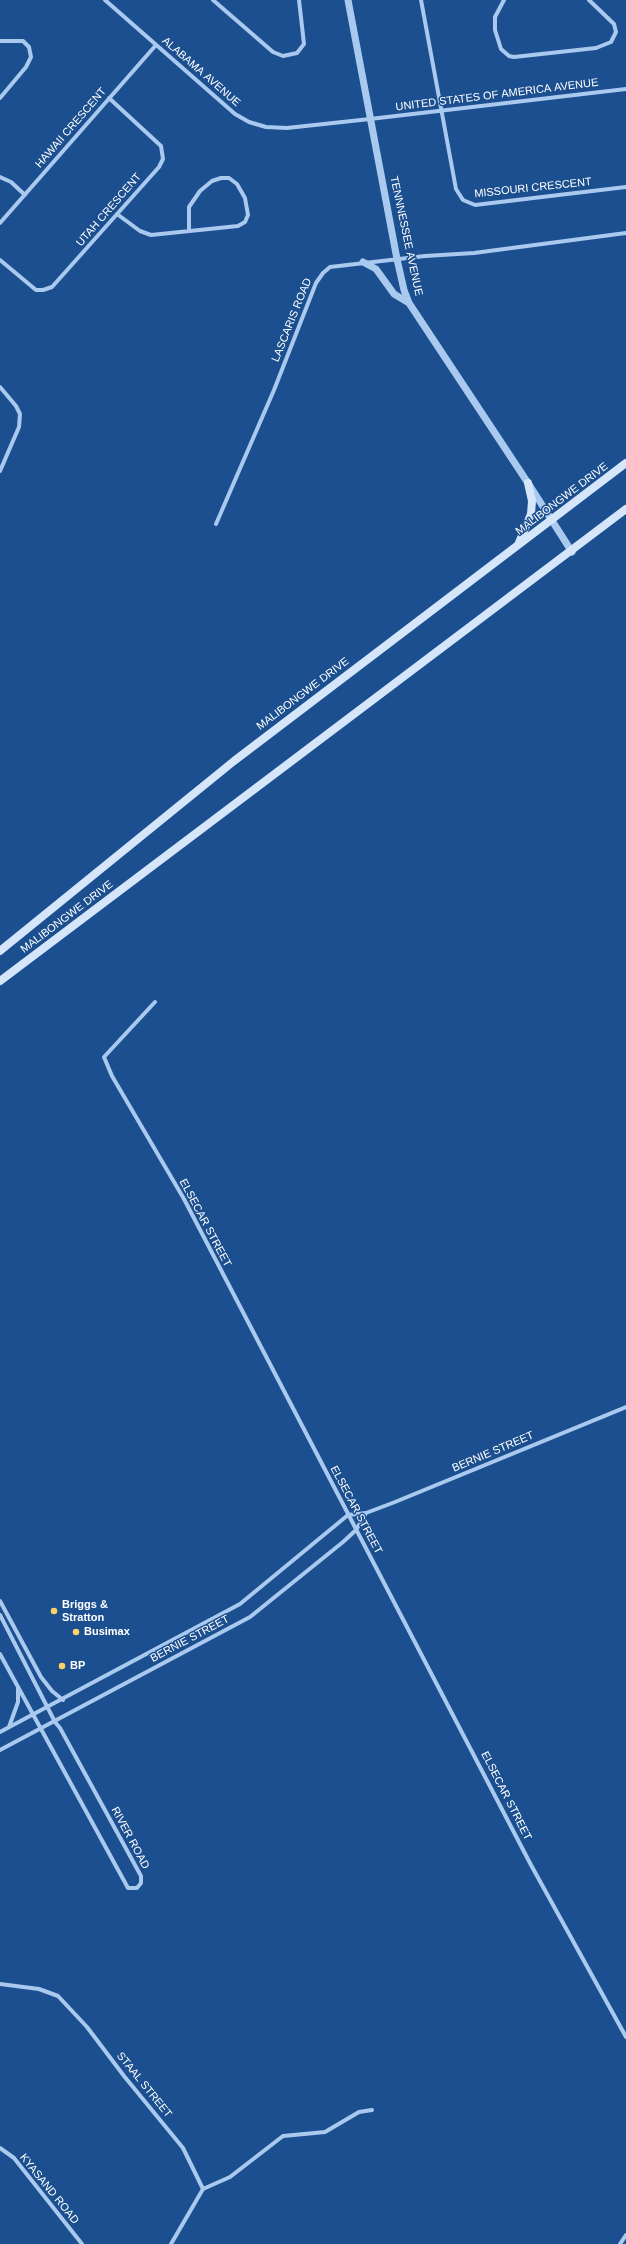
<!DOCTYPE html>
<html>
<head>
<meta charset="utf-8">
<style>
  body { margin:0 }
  canvas { display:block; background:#1b4f8f }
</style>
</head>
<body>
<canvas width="626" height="2244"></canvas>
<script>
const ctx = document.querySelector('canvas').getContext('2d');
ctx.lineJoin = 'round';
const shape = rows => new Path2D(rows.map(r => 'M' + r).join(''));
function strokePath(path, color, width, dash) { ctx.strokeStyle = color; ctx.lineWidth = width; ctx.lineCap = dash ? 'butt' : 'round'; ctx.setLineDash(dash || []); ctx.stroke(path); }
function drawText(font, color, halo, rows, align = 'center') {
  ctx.font = font + ' Helvetica,sans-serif'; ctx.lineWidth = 3; ctx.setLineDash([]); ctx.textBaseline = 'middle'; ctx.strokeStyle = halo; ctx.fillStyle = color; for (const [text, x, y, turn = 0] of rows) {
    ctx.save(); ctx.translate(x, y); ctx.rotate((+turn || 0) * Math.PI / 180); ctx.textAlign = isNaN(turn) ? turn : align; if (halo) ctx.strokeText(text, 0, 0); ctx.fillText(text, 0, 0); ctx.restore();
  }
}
strokePath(shape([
  [105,0,235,114,249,122,266,127,287,128,370,119,626,89],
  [213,0,273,52,283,56,297,53,304,44,299,0],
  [421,0,456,189,463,200,475,205,626,187],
  [504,0,495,17,495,30,501,49,509,56,514,57,596,48,611,42,616,32,614,24,589,0],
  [0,41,23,41,29,47,31,57,26,67,0,98],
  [0,177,11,182,25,195],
  [117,214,140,231,151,235,238,226,245,222,248,215,245,198,237,184,229,178,221,178,212,181,200,191,189,207,189,231],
  [0,223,156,45],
  [0,260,36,290,43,290,52,287,159,167,163,159,161,146,109,98],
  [0,387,16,406,20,414,19,427,0,471],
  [216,524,274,390,316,283,323,273,330,267,425,256,474,253,626,233],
  [155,1002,104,1057,112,1076,184,1199,531,1865,626,2037],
  [0,1601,41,1677,52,1691,63,1700],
  [0,1615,55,1722,60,1728,141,1876,141,1883,137,1888,128,1888,0,1654],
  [9,1727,18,1702,18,1688],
  [0,1732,240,1604,348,1515,366,1513,395,1502,626,1407],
  [0,1750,250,1617,343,1542,356,1530,366,1513],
  [0,1984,39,1989,58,1996,87,2027,124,2076,183,2148,203,2189,171,2244],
  [0,2148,14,2158,82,2244],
  [203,2189,230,2177,283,2136,325,2132,359,2112,372,2110],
  [620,2244,626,2235]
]), '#a9c9ee', 4);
strokePath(shape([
  [348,0,397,259,404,290,409,303,528,483,572,552],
  [363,262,376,269,394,294,409,303]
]), '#a9c9ee', 7);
strokePath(shape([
  [518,545,531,514,532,501,528,483],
  [0,951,234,761,626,463],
  [0,981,626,509]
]), '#d6e6fa', 8);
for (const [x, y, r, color] of [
  [54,1611,4,"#ffd166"],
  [76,1632,4,"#ffd166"],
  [62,1666,4,"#ffd166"]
]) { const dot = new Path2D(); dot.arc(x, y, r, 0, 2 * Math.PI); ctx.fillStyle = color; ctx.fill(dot); strokePath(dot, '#1b4f8f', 1.5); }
drawText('11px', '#fff', '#1b4f8f', [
  ["ALABAMA AVENUE",201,72,41],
  ["UNITED STATES OF AMERICA AVENUE",497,95,-7],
  ["HAWAII CRESCENT",71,128,-49],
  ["MISSOURI CRESCENT",533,188,-6],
  ["UTAH CRESCENT",109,210,-49],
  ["TENNNESSEE AVENUE",406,236,78],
  ["LASCARIS ROAD",292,320,-68],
  ["MALIBONGWE DRIVE",562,499,-37],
  ["MALIBONGWE DRIVE",303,694,-37],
  ["MALIBONGWE DRIVE",67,917,-37],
  ["ELSECAR STREET",205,1223,62],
  ["BERNIE STREET",493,1452,-23],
  ["ELSECAR STREET",356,1510,62],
  ["BERNIE STREET",190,1639,-28],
  ["ELSECAR STREET",506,1796,63],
  ["RIVER ROAD",130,1838,62],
  ["STAAL STREET",144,2085,51],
  ["KYASAND ROAD",49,2189,51]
]);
drawText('bold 11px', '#fff', '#1b4f8f', [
  ["Briggs &",62,1605],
  ["Stratton",62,1618],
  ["Busimax",84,1632],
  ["BP",70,1666]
], 'left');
</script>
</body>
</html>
